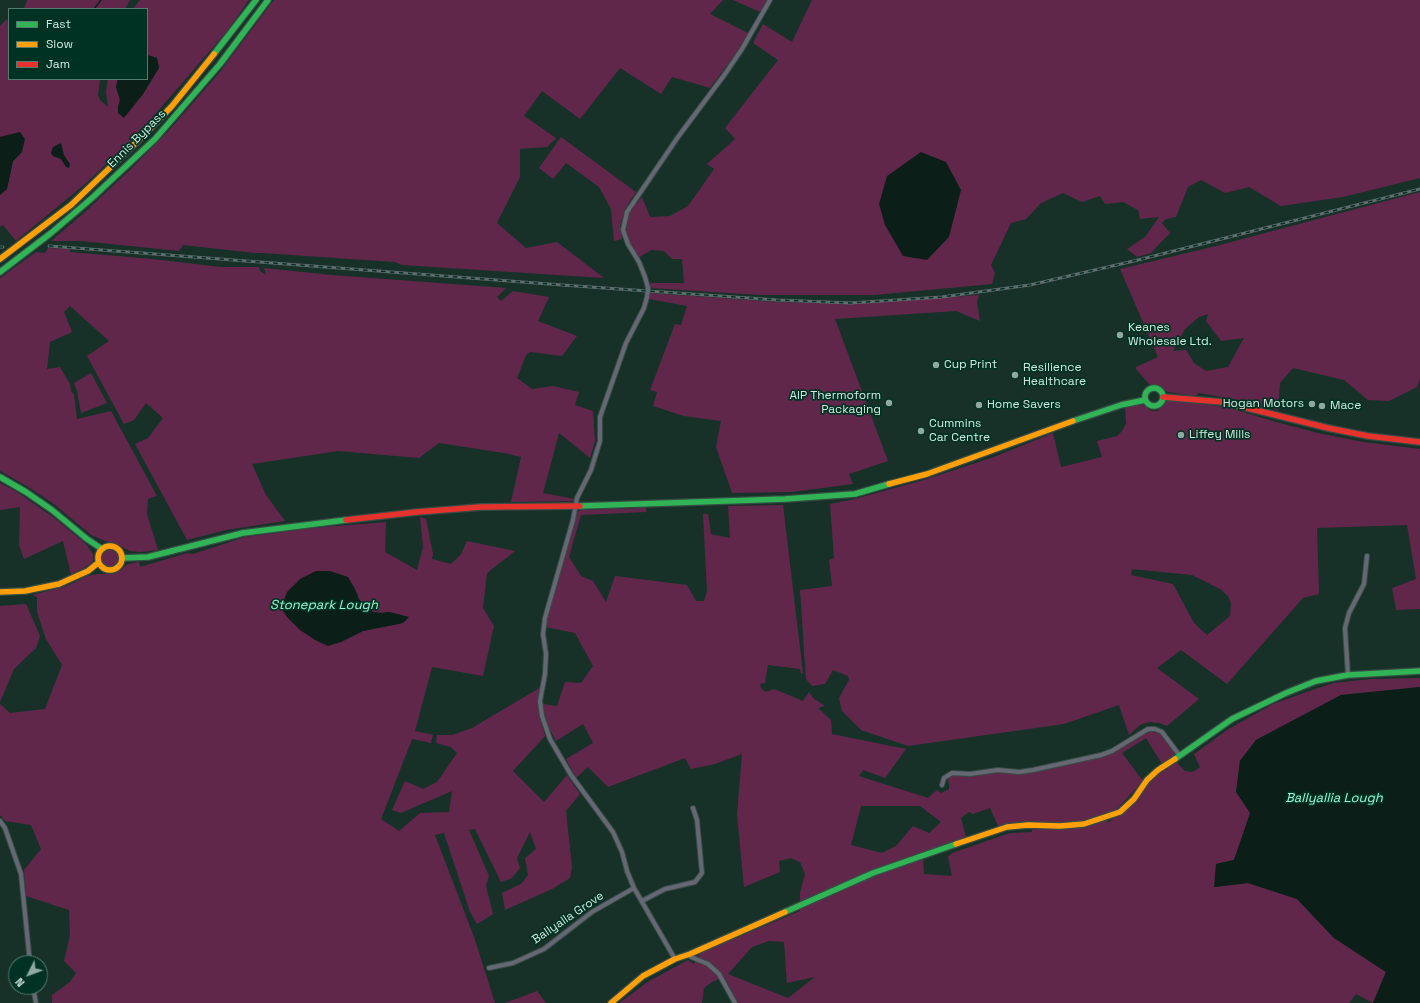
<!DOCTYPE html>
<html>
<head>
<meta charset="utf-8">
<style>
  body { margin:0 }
  #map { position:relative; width:1420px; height:1003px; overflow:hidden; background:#173129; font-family:"Space Grotesk",sans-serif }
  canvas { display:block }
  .legend { position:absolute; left:8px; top:8px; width:140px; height:72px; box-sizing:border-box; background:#003223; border:1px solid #547b6e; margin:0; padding:5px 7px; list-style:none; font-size:12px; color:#d1e8de }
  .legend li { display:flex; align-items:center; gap:8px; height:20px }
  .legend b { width:20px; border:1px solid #547b6e }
  .north { position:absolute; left:8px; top:955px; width:40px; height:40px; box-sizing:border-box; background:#003223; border:1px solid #547b6e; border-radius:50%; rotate:228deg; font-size:11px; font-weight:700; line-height:16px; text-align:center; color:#d1e8de }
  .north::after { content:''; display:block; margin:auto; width:14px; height:18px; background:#90a89f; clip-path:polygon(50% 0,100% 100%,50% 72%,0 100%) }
</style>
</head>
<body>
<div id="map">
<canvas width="1420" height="1003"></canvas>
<ul class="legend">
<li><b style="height:5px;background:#30b455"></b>Fast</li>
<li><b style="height:5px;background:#ff9f0a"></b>Slow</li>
<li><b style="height:5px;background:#e5322d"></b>Jam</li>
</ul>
<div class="north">N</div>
</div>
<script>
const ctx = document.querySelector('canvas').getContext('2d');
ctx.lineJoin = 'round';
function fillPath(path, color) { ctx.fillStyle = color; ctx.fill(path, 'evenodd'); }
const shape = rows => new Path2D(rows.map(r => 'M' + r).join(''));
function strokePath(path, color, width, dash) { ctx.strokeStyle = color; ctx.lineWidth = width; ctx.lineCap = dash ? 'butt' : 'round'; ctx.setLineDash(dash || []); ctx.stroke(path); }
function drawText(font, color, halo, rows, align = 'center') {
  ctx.font = font + ' "Space Grotesk",sans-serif'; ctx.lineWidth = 3.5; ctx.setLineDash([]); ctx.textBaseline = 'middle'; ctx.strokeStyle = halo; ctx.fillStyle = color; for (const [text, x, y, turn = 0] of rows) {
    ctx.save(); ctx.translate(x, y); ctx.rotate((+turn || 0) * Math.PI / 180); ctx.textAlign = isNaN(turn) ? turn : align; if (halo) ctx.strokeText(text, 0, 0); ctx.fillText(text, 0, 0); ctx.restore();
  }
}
fillPath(shape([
  [27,0,130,0,125,9,24,9],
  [140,0,249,0,227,31,139,133,85,184,16,241,3,225,0,227,0,195,7,189,13,161,22,152,20,132,0,137,0,26,7,19,9,27,9,79,100,79,98,95,100,100,108,107,106,92,108,79,118,79,116,87,120,100,118,107,118,113,124,117,143,94,159,68,157,58,147,55,147,9,133,9],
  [274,0,723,0,710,14,748,33,737,52,710,88,672,77,661,94,620,68,580,119,542,91,524,116,556,138,547,147,520,149,520,177,497,223,526,248,557,242,604,278,402,265,395,262,262,253,255,253,183,245,179,251,81,241,51,241,84,213,135,165,172,127,219,73],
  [733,0,767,0,760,12],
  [812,0,1420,0,1420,178,1343,197,1281,206,1249,187,1225,193,1201,180,1188,187,1176,217,1166,219,1162,223,1170,233,1151,253,1137,257,1127,249,1145,237,1159,217,1140,219,1138,210,1123,202,1105,204,1100,196,1082,202,1063,193,1041,203,1026,219,1011,223,991,265,995,273,992,284,874,295,760,295,650,288,649,283,684,283,682,259,672,259,664,251,651,250,638,258,630,242,626,230,629,213,642,197,650,217,670,216,688,206,714,169,707,164,735,139,725,128,778,60,753,43,763,24,792,42],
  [561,137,636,192,625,209,620,226,622,239,614,241,611,209,599,187,566,163,553,179,539,168],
  [1420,192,1420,378,1417,387,1389,401,1368,400,1344,380,1293,368,1280,383,1278,410,1239,400,1199,393,1195,396,1168,392,1159,387,1149,384,1136,369,1136,367,1158,357,1120,269,1216,246],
  [1208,314,1206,321,1221,341,1244,338,1228,367,1206,371,1194,363,1186,350,1173,351,1185,329,1199,317],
  [48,248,70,249,70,252,152,259,221,267,259,267,260,271,266,275,264,268,332,275,506,288,497,297,501,301,513,291,549,297,538,321,577,336,562,356,530,352,526,355,517,378,532,389,553,386,579,392,575,405,593,411,595,441,590,458,559,433,543,493,574,499,574,501,511,502,521,457,504,453,439,443,419,458,338,451,252,464,266,495,285,521,226,530,187,540,135,444,148,438,163,418,146,403,134,420,124,424,87,356,109,341,70,306,64,312,72,332,50,342,47,369,60,367,70,384,71,391,74,394,77,419,111,411,157,496,148,499,147,514,158,550,141,552,130,551,114,543,105,541,91,535,54,504,25,485,0,471,0,278,36,252,45,253],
  [650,293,777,302,853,304,979,295,977,302,980,321,956,311,835,319,888,461,849,474,853,484,792,492,732,493,716,447,721,421,684,416,653,406,657,392,650,390,675,324,681,325,687,306,649,299],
  [91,373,107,403,81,413,77,391,74,383],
  [1168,400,1179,400,1230,408,1276,422,1318,433,1363,442,1420,449,1420,609,1396,610,1392,588,1416,579,1407,525,1317,528,1319,594,1303,598,1227,684,1181,650,1157,668,1199,699,1167,726,1159,723,1149,722,1140,725,1129,735,1119,705,1064,724,908,746,861,730,842,711,839,698,849,680,848,676,833,670,825,684,812,686,806,679,800,590,832,586,829,560,834,558,830,504,855,499,927,479,994,457,1053,433,1061,467,1102,457,1097,441,1117,436,1122,431,1126,424,1125,407,1134,404,1142,404,1151,411,1158,411,1161,405],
  [1132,569,1192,575,1220,589,1228,596,1231,603,1230,616,1207,635,1194,623,1173,584,1131,575],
  [0,483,17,492,53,517,86,544,93,554,93,561,89,565,71,575,63,541,24,559,19,545,20,507,0,510],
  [783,505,803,673,801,674,800,669,768,665,765,683,760,684,761,688,765,692,774,689,803,701,809,692,813,698,825,706,818,708,831,720,832,734,906,749,885,778,863,770,859,776,928,798,937,790,941,793,949,789,949,784,948,780,950,776,953,775,976,776,986,773,999,772,1013,774,1027,773,1102,757,1113,753,1143,733,1149,731,1160,734,1174,752,1174,756,1162,764,1146,738,1122,753,1143,781,1117,809,1104,815,1108,822,1123,813,1151,780,1163,771,1176,762,1185,771,1192,772,1196,770,1200,767,1194,754,1227,730,1273,704,1318,688,1334,683,1371,679,1420,678,1420,687,1341,695,1256,740,1240,761,1236,792,1251,813,1234,860,1216,864,1215,887,1248,883,1297,899,1334,938,1386,972,1373,1003,1356,994,1349,1003,738,1003,724,977,712,982,704,988,702,1003,619,1003,649,981,688,960,694,964,700,953,800,911,800,893,805,874,800,862,791,858,779,861,780,872,744,887,737,814,742,754,715,764,691,769,685,758,608,787,588,767,576,778,566,759,593,743,583,724,556,741,547,724,544,712,543,704,557,706,565,682,581,683,593,666,575,633,545,627,546,620,576,514,580,510,646,508,646,512,581,515,569,557,581,576,593,581,606,602,615,576,687,585,696,601,704,601,707,591,703,514,708,514,711,534,730,538,728,506],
  [861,806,920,806,941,822,929,833,913,826,896,846,882,853,851,845],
  [990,808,998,826,1032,822,1032,832,1010,833,952,853,948,857,952,876,924,874,923,853,966,837,961,818,969,812,973,814],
  [769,941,784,942,787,983,815,977,788,998,728,974,752,947],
  [420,517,426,519,433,554,432,559,451,564,461,554,467,541,515,551,487,573,483,608,494,626,483,676,432,667,415,731,433,735,431,743,412,739,381,819,399,831,420,813,449,812,452,791,401,813,392,810,405,781,423,789,437,782,457,753,451,747,436,743,437,735,452,735,472,728,541,687,539,696,539,714,545,736,513,771,544,802,567,775,580,794,566,811,572,867,570,878,552,889,505,910,502,893,521,884,528,875,525,858,536,849,530,832,517,858,520,868,512,878,501,882,475,829,469,830,489,876,486,886,493,914,477,924,470,912,444,833,435,835,474,937,495,1003,52,1003,52,995,70,982,76,973,64,961,70,935,69,910,26,896,24,870,41,849,31,825,5,821,0,815,0,704,10,713,45,709,62,665,46,639,37,612,37,597,32,595,67,586,87,576,98,574,113,574,119,571,128,564,139,562,140,567,187,553,193,554,245,537,313,528,386,522,385,552,417,570,423,547],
  [355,589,359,599,364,606,373,612,382,613,389,612,408,617,403,623,363,631,341,642,300,630,294,623],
  '101 559a9 9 0 1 1 18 0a9 9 0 1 1-18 0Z',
  [26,604,40,636,36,648,14,669,0,702,0,606],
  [537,991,546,1003,505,1003]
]), '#61274b');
fillPath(shape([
  [147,55,157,58,159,68,143,94,124,118,118,113,118,107,120,100,116,87,118,79,147,79],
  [20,132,25,139,22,152,13,161,7,189,0,195,0,137],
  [61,143,64,155,70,164,69,168,66,167,61,159,53,156,51,153,53,147],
  [921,152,946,162,961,190,949,237,927,260,903,256,885,225,879,204,887,176],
  [316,571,330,571,348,577,355,589,359,599,364,606,373,612,382,613,389,612,409,617,403,623,363,631,341,642,328,646,315,640,300,630,287,617,281,608,287,592,300,579],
  [1420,687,1420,1003,1373,1003,1386,972,1334,938,1297,899,1248,883,1214,887,1216,864,1234,860,1250,813,1236,792,1240,761,1256,740,1341,695]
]), '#0b1f18');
strokePath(shape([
  [94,9,101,0]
]), '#0b1f18', 1.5);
const street = shape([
  [1348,675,1345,628,1349,613,1364,584,1367,556],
  [942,785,944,778,952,773,970,774,998,770,1019,772,1033,770,1101,755,1112,751,1148,729,1155,729,1162,732,1180,756],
  [0,821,5,828,21,874,30,963],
  [642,901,665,889,695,882,702,873,697,820,693,808],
  [690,954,691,957,708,964,719,974,735,1003],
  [675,959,634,888,627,871,622,852,613,832,571,775,550,739,542,716,540,701,545,674,546,654,543,634,545,618,573,520,577,498,591,470,600,441,600,417,626,343,644,308,647,297,648,288,645,277,639,262,628,244,623,230,627,212,678,137,725,74,742,49,770,0],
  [489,968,513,963,544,949,592,912,634,888],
  [33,987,36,1003]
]);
const fast = shape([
  [214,54,256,0],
  [0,272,51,233,92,198,155,139,220,64,268,0],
  '1145 397a9 9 0 1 1 18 0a9 9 0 1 1-18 0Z',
  [1073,421,1121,405,1145,400],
  [0,477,26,492,52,510,87,539,102,549],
  [580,506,785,499,855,494,889,484],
  [122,558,148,557,243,533,346,520],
  [1175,759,1232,719,1286,693,1316,681,1348,675,1420,671],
  [785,912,873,873,956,844]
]);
const slow = shape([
  [0,259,71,205,144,135,172,106,214,54],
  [889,484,927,474,1073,421],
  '98 558a12 12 0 1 1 24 0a12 12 0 1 1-24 0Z',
  [0,592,25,591,59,584,88,571,98,563],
  [956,844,1007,827,1028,825,1060,826,1084,824,1120,812,1134,799,1147,780,1158,770,1175,759],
  [611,1003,643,976,675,959,690,954,785,912]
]);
const jam = shape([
  [1163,397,1223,402,1328,428,1368,436,1420,442],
  [346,520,417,512,481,507,580,506]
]);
strokePath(street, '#374c45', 6);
strokePath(fast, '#374c45', 8);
strokePath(slow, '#374c45', 8);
strokePath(jam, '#374c45', 8);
strokePath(street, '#656873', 4);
strokePath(fast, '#30b455', 5.5);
strokePath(slow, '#ff9f0a', 5.5);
strokePath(jam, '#e5322d', 5.5);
const rail = shape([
  [49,246,562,285,777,300,851,303,942,297,1030,285,1138,260,1420,189],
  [0,247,3,247]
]);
strokePath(rail, '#616c6e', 3);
strokePath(rail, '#003223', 1.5, [4.5]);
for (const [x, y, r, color] of [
  [1120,335,4,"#90a89f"],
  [936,365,4,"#90a89f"],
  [1015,375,4,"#90a89f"],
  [889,403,4,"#90a89f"],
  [1312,404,4,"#90a89f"],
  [979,405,4,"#90a89f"],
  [1322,406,4,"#90a89f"],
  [921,431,4,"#90a89f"],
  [1181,435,4,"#90a89f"]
]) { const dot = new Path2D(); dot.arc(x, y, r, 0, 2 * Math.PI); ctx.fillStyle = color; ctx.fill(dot); strokePath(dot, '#003223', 1.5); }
drawText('12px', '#d1e8de', '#003223', [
  ["Ennis Bypass",137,139,-45],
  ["Ballyalla Grove",568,918,-34]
]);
drawText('12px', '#d1e8de', '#003223', [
  ["Keanes",1128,328],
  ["Wholesale Ltd.",1128,342],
  ["Cup Print",944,365],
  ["Resilience",1023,368],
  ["Healthcare",1023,382],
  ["AIP Thermoform",881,396,"right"],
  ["Packaging",881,410,"right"],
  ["Hogan Motors",1304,404,"right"],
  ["Home Savers",987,405],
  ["Mace",1330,406],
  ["Cummins",929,424],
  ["Car Centre",929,438],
  ["Liffey Mills",1189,435]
], 'left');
drawText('italic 13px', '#9af9d3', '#003223', [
  ["Stonepark Lough",324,605],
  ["Ballyallia Lough",1334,798]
]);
</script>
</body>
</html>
